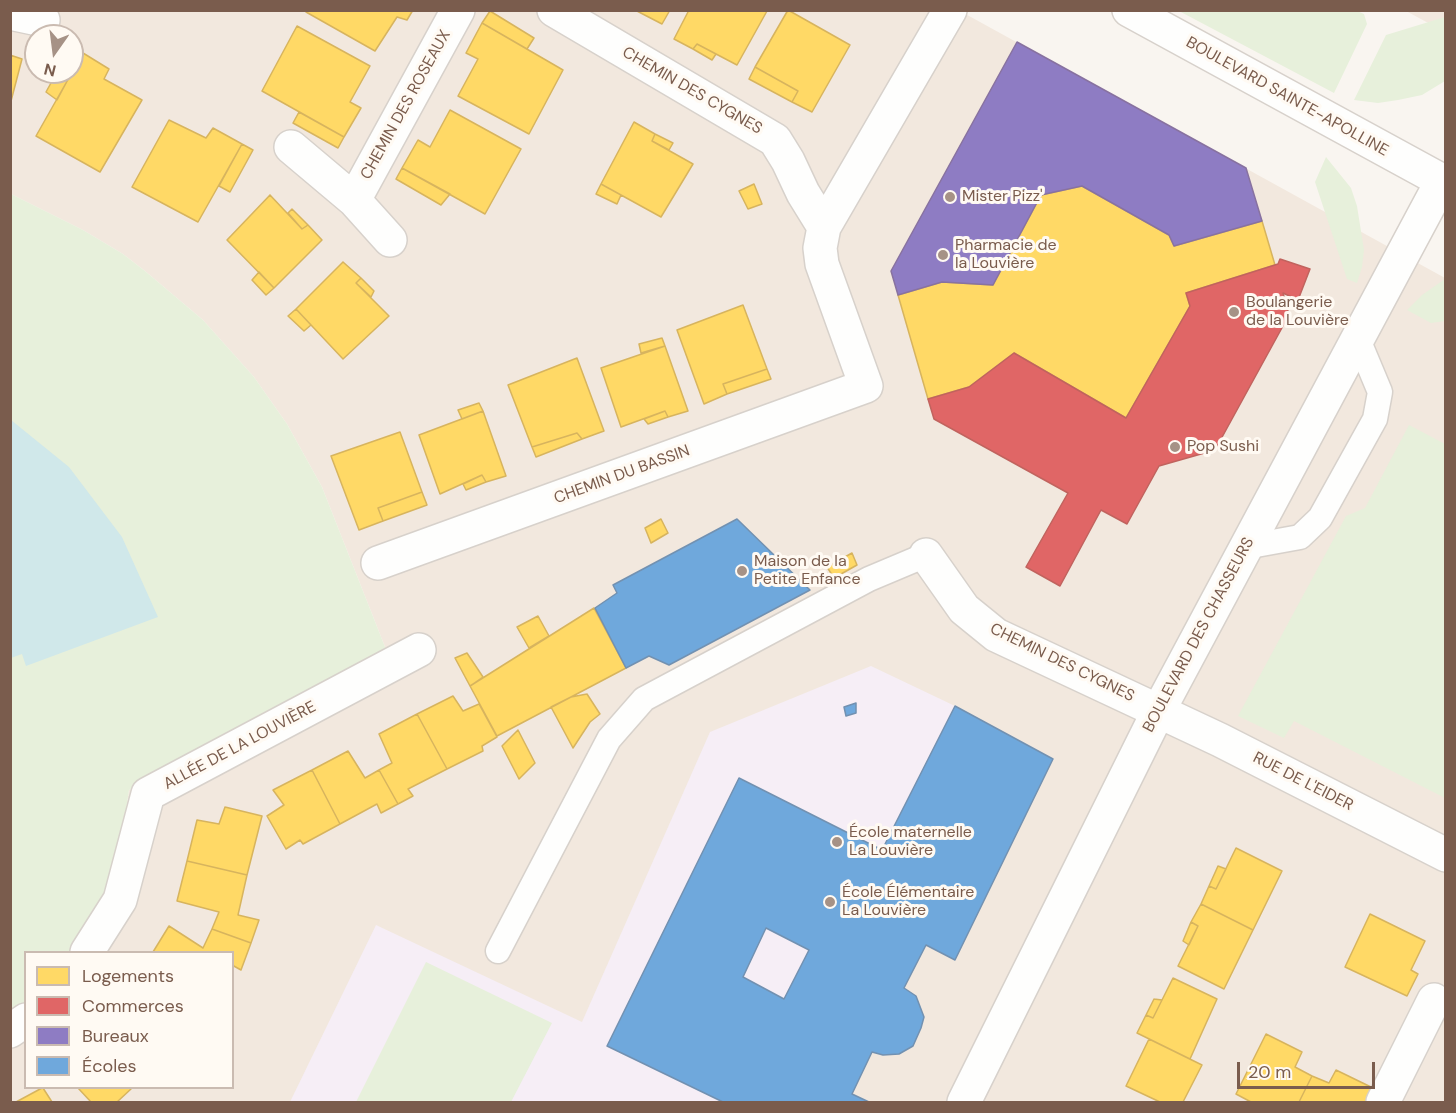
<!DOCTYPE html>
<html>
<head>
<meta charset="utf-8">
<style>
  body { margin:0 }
  #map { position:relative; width:1456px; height:1113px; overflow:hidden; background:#f9f5f0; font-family:"DM Sans",sans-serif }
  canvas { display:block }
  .frame { position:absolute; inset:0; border:12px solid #7a5c4d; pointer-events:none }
  .legend { position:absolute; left:24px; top:951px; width:210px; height:138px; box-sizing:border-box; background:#fffaf3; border:2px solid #cabbb1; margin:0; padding:8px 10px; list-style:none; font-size:18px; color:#7a5c4d }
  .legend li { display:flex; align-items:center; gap:12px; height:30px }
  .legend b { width:30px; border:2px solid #cabbb1 }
  .north { position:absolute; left:24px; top:24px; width:60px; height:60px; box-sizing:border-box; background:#fffaf3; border:2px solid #cabbb1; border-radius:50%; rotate:194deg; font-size:16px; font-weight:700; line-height:24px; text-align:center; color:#7a5c4d }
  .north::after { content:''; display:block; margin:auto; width:21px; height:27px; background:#a69286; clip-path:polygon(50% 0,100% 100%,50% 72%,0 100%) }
  .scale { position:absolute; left:1237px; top:1062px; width:138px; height:27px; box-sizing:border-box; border:3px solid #7a5c4d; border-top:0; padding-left:8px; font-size:18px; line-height:21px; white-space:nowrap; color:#7a5c4d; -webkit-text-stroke:4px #fffaf3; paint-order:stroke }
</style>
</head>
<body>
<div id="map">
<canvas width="1456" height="1113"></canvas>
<div class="frame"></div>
<ul class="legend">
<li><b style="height:16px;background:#ffd966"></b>Logements</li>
<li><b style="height:16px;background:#e06666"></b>Commerces</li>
<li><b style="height:16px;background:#8e7cc3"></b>Bureaux</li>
<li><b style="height:16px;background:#6fa8dc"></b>Écoles</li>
</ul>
<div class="north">N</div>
<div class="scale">20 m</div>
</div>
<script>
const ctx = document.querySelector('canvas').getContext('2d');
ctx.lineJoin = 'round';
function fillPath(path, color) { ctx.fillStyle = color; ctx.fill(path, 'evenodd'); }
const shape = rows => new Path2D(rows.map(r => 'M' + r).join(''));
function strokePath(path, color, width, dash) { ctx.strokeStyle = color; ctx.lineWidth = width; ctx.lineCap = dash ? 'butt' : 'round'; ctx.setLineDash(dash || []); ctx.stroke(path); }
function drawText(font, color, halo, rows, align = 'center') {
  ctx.font = font + ' "DM Sans",sans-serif'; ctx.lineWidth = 6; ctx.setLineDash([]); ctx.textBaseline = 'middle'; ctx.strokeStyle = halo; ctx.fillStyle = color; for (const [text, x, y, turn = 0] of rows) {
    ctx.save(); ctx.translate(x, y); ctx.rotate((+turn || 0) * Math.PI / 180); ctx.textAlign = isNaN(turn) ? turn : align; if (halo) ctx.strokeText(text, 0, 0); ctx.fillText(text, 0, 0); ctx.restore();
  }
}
fillPath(shape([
  [11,11,960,11,1445,278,1445,1102,11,1102,10,1021,25,1009,26,1088,232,1088,232,952,73,952,123,830,129,790,387,652,322,487,287,424,254,377,203,320,145,271,123,254,83,230,11,194],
  [36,36,72,36,72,72,36,72],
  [1406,11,1445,11,1445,32]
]), '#f2e8de');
fillPath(shape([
  [871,666,955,706,1053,759,955,960,926,945,904,988,916,996,924,1017,921,1028,913,1046,899,1054,883,1055,872,1052,852,1094,869,1102,290,1102,376,925,582,1022,710,732]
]), '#f6eef6');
fillPath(shape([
  [1179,11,1357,11,1364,14,1367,24,1334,93],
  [1445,17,1445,81,1422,95,1398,100,1378,103,1354,100,1386,35],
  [1326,157,1351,188,1357,206,1364,250,1362,267,1357,283,1347,279,1315,182],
  [11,194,83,230,123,254,145,271,203,320,254,377,287,424,322,487,387,652,129,790,123,830,103,901,73,952,26,952,25,1009,11,1021],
  [1445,279,1445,321,1431,323,1407,310,1422,295],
  [1409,425,1445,444,1445,798,1294,721,1284,738,1238,716,1346,516,1365,508],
  [426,962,552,1023,511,1102,356,1102]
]), '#e7f0db');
fillPath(shape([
  [11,420,69,467,122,537,158,617,26,666,22,654,11,658]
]), '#d0e8ea');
const homes = shape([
  [307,10,413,10,407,20,397,17,375,51,306,12,307,10],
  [635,10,670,10,662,24,635,10],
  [689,10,766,10,767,11,737,65,697,44,693,49,674,39,689,10],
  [788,10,850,45,812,112,792,102,798,91,755,67,788,10],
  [490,11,534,38,527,49,482,23,490,11],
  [482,23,563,70,529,134,458,96,478,59,466,53,482,23],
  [297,26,370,66,350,102,361,108,344,137,262,91,297,26],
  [697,44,716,54,712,60,693,49,697,44],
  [72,47,83,53,72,72,72,47],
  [83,53,109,69,104,79,142,100,100,172,36,136,83,53],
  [10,55,22,59,10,105,10,55],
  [755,67,798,91,792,102,749,79,755,67],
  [57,72,72,72,57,100,46,92,57,72],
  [450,110,521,149,485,214,402,168,418,140,430,147,450,110],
  [299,112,344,137,338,148,293,123,299,112],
  [169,120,206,138,213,128,242,144,198,222,132,187,169,120],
  [634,122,655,134,652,141,693,164,661,217,601,184,634,122],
  [655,134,673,143,669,150,652,141,655,134],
  [242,144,253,150,230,192,219,186,242,144],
  [402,168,450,194,441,205,396,179,402,168],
  [601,184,621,195,617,204,596,194,601,184],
  [754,184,762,204,748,209,739,191,754,184],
  [1082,186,1169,235,1174,246,1262,221,1275,265,1186,293,1190,306,1126,418,1014,353,969,387,928,399,898,295,942,282,993,285,1041,195,1082,186],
  [270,195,302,229,308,225,322,240,274,288,227,240,270,195],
  [292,209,308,225,302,229,288,213,292,209],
  [343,262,361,278,356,283,389,316,343,359,296,309,343,262],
  [259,272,274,288,266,295,252,280,259,272],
  [361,278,374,291,371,297,356,283,361,278],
  [743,305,767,369,723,384,727,394,704,404,677,330,743,305],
  [296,309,311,325,304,331,288,316,296,309],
  [662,338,665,346,641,353,639,344,662,338],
  [665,346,688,411,668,417,665,411,621,427,601,368,665,346],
  [577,358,604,431,582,439,577,433,532,447,508,385,577,358],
  [767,369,771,379,727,394,723,384,767,369],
  [479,403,483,411,462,419,458,410,479,403],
  [483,411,506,476,486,482,482,475,440,494,419,435,483,411],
  [665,411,668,417,648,424,644,419,665,411],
  [400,432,422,492,378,508,383,521,359,530,331,456,400,432],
  [577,433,582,439,536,457,532,447,577,433],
  [482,475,486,482,466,490,463,484,482,475],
  [422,492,427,505,383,521,378,508,422,492],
  [661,519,668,533,651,543,645,528,661,519],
  [852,553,857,565,834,578,827,567,852,553],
  [594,608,626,668,497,736,470,686,594,608],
  [538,616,549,636,529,648,517,627,538,616],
  [467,653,483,677,470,686,455,658,467,653],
  [587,694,600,714,590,722,573,748,551,707,571,697,587,694],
  [453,696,463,711,479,704,497,737,482,746,483,751,447,769,417,714,453,696],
  [417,714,447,769,408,789,413,796,398,804,379,770,392,763,379,734,417,714],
  [518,730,535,763,519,779,502,746,518,730],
  [348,751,365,778,379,770,398,804,381,813,377,804,340,824,312,770,348,751],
  [312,770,340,824,303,844,300,840,286,849,267,816,284,805,273,790,312,770],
  [225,807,262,816,247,875,187,861,197,820,219,824,225,807],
  [1236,848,1282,871,1253,930,1201,904,1209,886,1216,889,1236,848],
  [187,861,247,875,238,915,259,920,251,943,212,929,219,912,177,901,187,861],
  [1218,866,1226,869,1216,889,1209,886,1218,866],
  [1201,904,1253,930,1224,989,1178,966,1198,926,1191,922,1201,904],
  [1370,914,1425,941,1411,970,1418,974,1407,996,1345,967,1370,914],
  [1191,922,1198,926,1189,945,1183,941,1191,922],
  [169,926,203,948,212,929,251,943,241,970,232,965,232,952,153,952,169,926],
  [1173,978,1217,999,1190,1059,1137,1033,1146,1015,1153,1018,1173,978],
  [1154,999,1162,1000,1153,1018,1146,1015,1154,999],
  [1266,1034,1302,1052,1295,1067,1312,1076,1299,1102,1251,1102,1236,1094,1266,1034],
  [1149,1039,1202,1065,1183,1102,1160,1102,1126,1086,1149,1039],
  [1336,1070,1373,1088,1366,1102,1299,1102,1312,1076,1329,1083,1336,1070],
  [42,1088,43,1088,52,1102,16,1102,42,1088],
  [78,1088,130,1088,131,1089,117,1102,91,1102,78,1088]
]);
fillPath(homes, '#ffd966');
strokePath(homes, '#d7b45e', 1.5);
const shops = shape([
  [1280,259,1310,269,1298,300,1283,293,1289,315,1215,450,1159,466,1127,524,1101,510,1060,586,1026,567,1068,493,934,419,928,399,969,387,1014,353,1126,418,1190,306,1186,293,1278,264,1280,259]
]);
fillPath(shops, '#e06666');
strokePath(shops, '#c1635e', 1.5);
const offices = shape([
  [1017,42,1246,168,1262,221,1174,246,1169,235,1082,186,1041,195,993,285,942,282,898,295,891,271,1017,42]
]);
fillPath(offices, '#8e7cc3');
strokePath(offices, '#8872a0', 1.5);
const schools = shape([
  [737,519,810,590,669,665,649,656,626,668,595,608,617,593,613,585,737,519],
  [856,703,856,713,846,716,844,707,856,703],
  [955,706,1053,759,955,960,926,945,904,988,916,996,924,1017,921,1028,913,1046,899,1054,883,1055,872,1052,852,1094,869,1102,723,1102,607,1046,739,778,882,850,955,706],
  [766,928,809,950,784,999,743,977,766,928]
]);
fillPath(schools, '#6fa8dc');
strokePath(schools, '#7291b1', 1.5);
const service = shape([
  [1245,547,1300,537,1320,518,1375,419,1380,392,1357,337],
  [498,951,609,739,644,699,869,579,926,555]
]);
const minor = shape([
  [554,10,775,140,788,161,803,193,824,227],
  [10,13,43,20],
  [291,147,354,200,390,240],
  [354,200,458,10],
  [926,555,964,609,996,635,1220,740,1446,855],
  [378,563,866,386,822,264,820,248,824,227,950,10],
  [87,952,120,900,148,794,419,650],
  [10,1031,26,1020],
  [1383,1102,1434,1000]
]);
const tertiary = shape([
  [1129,10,1446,183],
  [964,1102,1159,710,1442,181]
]);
strokePath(service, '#d7d1cb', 27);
strokePath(minor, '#d7d1cb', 36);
strokePath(tertiary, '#d7d1cb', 36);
strokePath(service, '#fefefd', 24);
strokePath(minor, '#fefefd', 33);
strokePath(tertiary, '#fefefd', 33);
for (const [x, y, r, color] of [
  [950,197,6,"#a69286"],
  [943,255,6,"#a69286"],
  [1234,312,6,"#a69286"],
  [1175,447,6,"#a69286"],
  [742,571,6,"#a69286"],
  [837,842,6,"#a69286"],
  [830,902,6,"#a69286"]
]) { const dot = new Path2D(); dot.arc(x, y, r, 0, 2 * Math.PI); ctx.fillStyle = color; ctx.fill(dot); strokePath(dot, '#fffaf3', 2); }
drawText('16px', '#7a5c4d', '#fffaf3', [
  ["CHEMIN DES CYGNES",692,91,30],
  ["BOULEVARD SAINTE-APOLLINE",1287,97,29],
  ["CHEMIN DES ROSEAUX",406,105,-61],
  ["CHEMIN DU BASSIN",622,475,-20],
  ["BOULEVARD DES CHASSEURS",1199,635,-62],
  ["CHEMIN DES CYGNES",1062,663,26],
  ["ALLÉE DE LA LOUVIÈRE",240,746,-28],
  ["RUE DE L'EIDER",1303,782,27]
]);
drawText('16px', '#7a5c4d', '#fffaf3', [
  ["Mister Pizz'",962,197],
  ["Pharmacie de",955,246],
  ["la Louvière",955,264],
  ["Boulangerie",1246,303],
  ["de la Louvière",1246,321],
  ["Pop Sushi",1187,447],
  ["Maison de la",754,562],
  ["Petite Enfance",754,580],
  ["École maternelle",849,833],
  ["La Louvière",849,851],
  ["École Élémentaire",842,893],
  ["La Louvière",842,911]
], 'left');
</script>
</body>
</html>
